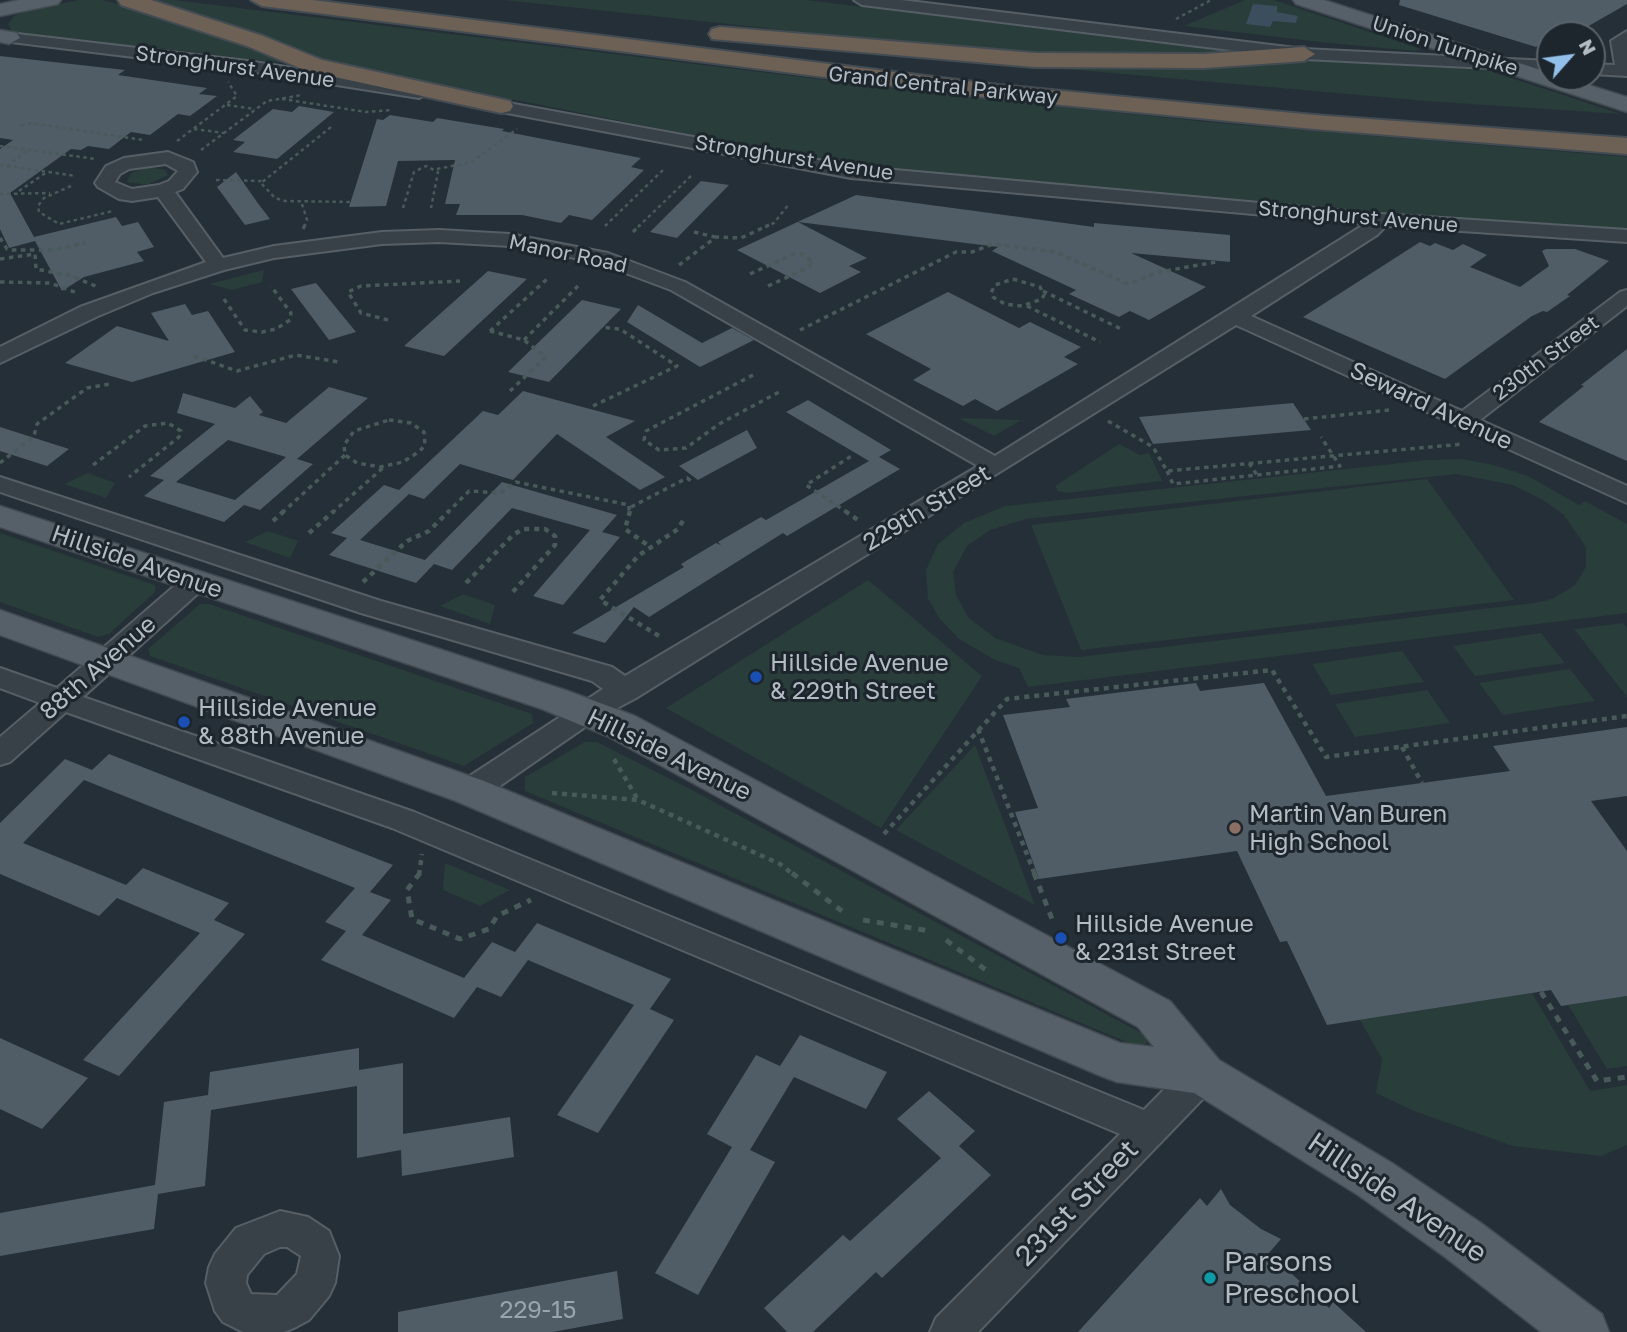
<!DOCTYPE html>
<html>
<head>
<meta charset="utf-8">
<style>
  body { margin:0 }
  #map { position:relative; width:1627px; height:1332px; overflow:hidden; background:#252f37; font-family:"Golos Text",sans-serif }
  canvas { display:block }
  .north { position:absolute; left:1536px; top:21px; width:70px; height:70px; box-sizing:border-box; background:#1d262d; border:2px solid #596269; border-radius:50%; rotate:62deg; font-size:19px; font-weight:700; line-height:28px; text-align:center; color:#b3bcc4 }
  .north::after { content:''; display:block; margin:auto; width:24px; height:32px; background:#92c0ea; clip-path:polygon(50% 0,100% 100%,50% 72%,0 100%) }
</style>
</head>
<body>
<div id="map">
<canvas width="1627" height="1332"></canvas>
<div class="north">N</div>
</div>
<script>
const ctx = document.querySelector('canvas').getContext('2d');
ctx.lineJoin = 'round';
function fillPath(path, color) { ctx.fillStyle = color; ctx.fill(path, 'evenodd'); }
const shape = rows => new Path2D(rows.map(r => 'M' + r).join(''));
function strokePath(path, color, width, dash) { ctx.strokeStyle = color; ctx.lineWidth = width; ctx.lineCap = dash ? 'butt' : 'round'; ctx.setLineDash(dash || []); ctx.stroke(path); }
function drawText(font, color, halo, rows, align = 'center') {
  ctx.font = font + ' "Golos Text",sans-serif'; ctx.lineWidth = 6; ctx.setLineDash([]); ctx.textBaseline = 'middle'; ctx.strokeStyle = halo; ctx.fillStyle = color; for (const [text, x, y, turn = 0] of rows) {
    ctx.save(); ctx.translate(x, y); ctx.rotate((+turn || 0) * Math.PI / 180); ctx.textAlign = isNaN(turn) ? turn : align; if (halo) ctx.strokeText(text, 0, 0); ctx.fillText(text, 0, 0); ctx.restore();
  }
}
fillPath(shape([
  [79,0,102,0,173,18,216,33,283,63,159,48,21,36,12,32,8,24,14,16,33,9],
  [149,0,174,0,923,92,1207,122,1627,157,1627,232,1343,215,921,174,802,157,305,58,211,19],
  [504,0,806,0,1233,52,1237,56,998,53],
  [1245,0,1274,0,1421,49,1414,51,1320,42,1184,26],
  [1317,61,1487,70,1621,114,1426,101,988,62],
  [148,167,165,170,168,175,147,185,127,182,131,173],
  [264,270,262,282,232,290,209,284],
  [958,418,1021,420,994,436],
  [1119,444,1140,455,1149,453,1162,481,1067,493,1058,491,1055,486],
  [1462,459,1494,465,1528,476,1579,505,1585,501,1627,524,1627,613,1028,687,1019,668,995,660,959,639,940,619,928,599,926,570,938,544,964,523,1005,506,1428,460],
  [1457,474,1513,485,1543,500,1564,515,1586,547,1586,567,1575,585,1552,599,1534,603,1079,657,1043,655,995,638,969,618,956,595,953,572,967,546,990,530,1026,519],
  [88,473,115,483,106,498,64,484],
  [1427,479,1514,600,1081,650,1031,525],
  [268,531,298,541,290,558,245,542],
  [0,533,155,585,155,592,109,634,98,637,0,602],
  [868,580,982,676,881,828,666,708],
  [463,594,495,605,490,624,440,606],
  [200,604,209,604,532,714,533,723,464,766,150,656,148,649],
  [1623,623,1627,628,1627,697,1574,629],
  [1541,633,1565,663,1475,676,1453,646],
  [1402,651,1424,682,1331,695,1312,664],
  [1570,669,1595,701,1503,715,1479,683],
  [1427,690,1450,723,1355,737,1335,704],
  [585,742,597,742,692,790,1143,1034,1148,1041,1141,1048,525,791,525,777],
  [975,745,1035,905,896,830],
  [445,863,510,890,480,906,443,890],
  [1532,993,1590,1091,1627,1085,1627,1145,1601,1156,1513,1146,1414,1111,1376,1093,1382,1059,1360,1020],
  [1627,996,1627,1066,1607,1069,1568,1005]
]), '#293d3a');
fillPath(shape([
  [1253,4,1277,6,1277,12,1298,16,1296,23,1273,21,1270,27,1246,24]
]), '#3a4e5d');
fillPath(shape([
  [1400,0,1627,0,1627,4,1573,35,1550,35,1550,39,1536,47,1399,5],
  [0,56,125,70,118,75,207,88,199,94,217,96,190,116,178,114,150,135,131,132,109,149,88,146,81,150,71,149,10,193,34,237,116,217,122,226,138,222,154,247,137,252,144,261,84,277,62,291,35,241,9,248,0,229,0,149,13,140,0,138],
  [299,106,334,112,277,159,233,152,245,142,233,140,273,109,292,112],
  [390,115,433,122,437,118,504,129,502,131,641,158,631,167,644,170,592,220,569,215,561,223,522,215,456,215,460,204,445,204,455,160,398,161,386,206,349,207,377,119,383,120],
  [236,172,257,202,270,219,245,225,228,202,217,187],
  [701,181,729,185,677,238,650,232],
  [856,195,1094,227,1094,223,1230,235,1230,262,1131,253,1206,287,1149,320,1130,311,1119,317,1069,294,1076,290,992,251,998,247,798,222,867,258,849,266,861,272,820,293,737,250],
  [1420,242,1430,246,1435,243,1453,250,1463,244,1487,255,1470,267,1520,287,1549,266,1542,251,1546,249,1575,249,1609,261,1567,295,1570,296,1547,312,1543,311,1532,316,1445,379,1303,317],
  [488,271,527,279,444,356,404,346],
  [316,283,356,332,329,340,291,289],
  [948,292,1019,328,1030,322,1081,347,1064,357,1078,364,997,411,975,399,963,406,913,380,931,369,866,334],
  [582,300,621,309,549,382,508,372],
  [185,304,192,315,208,311,235,352,132,382,65,363,117,326,169,341,151,313],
  [638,305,702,343,732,328,754,340,700,367,627,322],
  [1627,349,1627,461,1539,422,1584,386,1581,385],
  [329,387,368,398,297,459,313,464,260,510,244,505,224,522,144,496,164,480,150,476,215,424,177,413,183,393,235,408,250,396,263,412,259,415,286,423],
  [228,440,286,457,235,500,176,482],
  [523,391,635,421,606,437,665,477,640,490,557,434,513,480,460,464,424,499,409,494,360,540,425,560,502,482,617,515,602,532,620,537,563,605,533,596,590,530,512,508,452,570,434,564,416,583,329,555,347,538,331,533,384,485,399,490,483,411,498,415],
  [808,400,891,450,879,457,900,469,787,536,783,533,649,617,634,607,605,643,572,633,684,567,681,564,716,543,721,545,718,542,761,517,766,520,869,461,786,412],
  [1293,403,1311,430,1153,444,1139,417],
  [0,427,69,449,47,466,0,451],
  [747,430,757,448,698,480,679,466],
  [1196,683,1200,691,1264,683,1326,796,1510,771,1493,746,1627,727,1627,796,1591,801,1627,851,1627,996,1561,1006,1551,990,1327,1025,1287,941,1280,942,1237,851,1039,879,1015,812,1038,808,1003,715,1070,707,1066,699],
  [109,754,393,865,370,892,391,900,362,935,464,978,492,942,515,952,537,923,671,979,650,1009,674,1020,598,1133,557,1115,634,1005,528,960,501,997,477,987,454,1018,321,960,346,931,325,922,355,888,84,780,23,843,126,885,143,868,229,903,214,920,245,934,119,1076,83,1060,200,933,117,898,99,916,0,874,0,823,65,759,92,770],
  [800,1035,887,1072,866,1109,794,1077,750,1150,775,1162,698,1295,655,1273,732,1147,707,1134,756,1055,780,1066],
  [0,1038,88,1078,42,1129,0,1109],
  [359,1048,359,1070,403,1063,403,1134,510,1117,514,1157,402,1176,401,1150,357,1158,357,1086,211,1110,205,1186,158,1194,154,1229,0,1256,0,1213,155,1185,164,1102,208,1095,210,1072],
  [929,1091,975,1131,959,1146,991,1175,882,1278,876,1272,813,1332,787,1332,764,1308,843,1235,850,1241,941,1158,897,1119],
  [1221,1189,1230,1205,1261,1229,1281,1239,1269,1253,1329,1308,1333,1302,1366,1332,1078,1332,1200,1198,1207,1206],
  [617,1271,623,1319,553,1332,398,1332,398,1312]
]), '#505c66');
const minor = shape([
  [854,0,901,0,1304,49,1550,61,1550,71,1304,59,862,5,854,0],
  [1627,31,1627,76,1592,74,1592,64,1615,65,1611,41,1627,31],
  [9,33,248,61,419,88,428,93,419,98,248,71,3,41,1,38,9,33],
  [476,97,851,166,1381,214,1627,230,1627,242,1386,226,1377,235,1251,316,1462,411,1620,292,1627,290,1627,306,1480,420,1627,486,1627,503,1236,325,636,698,595,720,481,799,470,802,459,799,455,791,459,783,603,689,592,681,361,613,0,492,0,477,381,601,612,667,625,676,978,466,671,290,596,262,510,246,439,242,382,244,274,258,224,270,153,293,96,317,0,363,0,347,80,307,206,262,158,197,132,201,119,199,98,187,95,183,106,166,124,158,168,152,193,162,197,172,183,189,175,192,223,258,274,246,382,232,439,230,510,234,608,253,685,282,995,456,1365,224,851,178,470,106,467,102,470,98,476,97],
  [166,164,178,171,169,181,159,185,132,189,115,182,120,174,129,169,166,164],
  [196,572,205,575,209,581,205,587,83,697,414,812,1144,1110,1190,1063,1203,1059,1216,1063,1221,1074,1216,1085,978,1332,930,1332,936,1318,1120,1134,392,828,66,712,10,762,0,765,0,737,40,703,0,688,0,668,57,688,187,575,196,572],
  [280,1211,308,1217,329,1231,339,1256,335,1283,329,1296,309,1320,294,1328,284,1332,243,1332,223,1322,215,1311,206,1283,209,1267,215,1254,236,1228,280,1211],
  [280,1247,287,1247,301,1256,297,1274,277,1295,251,1294,246,1283,247,1275,264,1254,280,1247]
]);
const major = shape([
  [19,0,61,0,58,4,0,16,0,4,19,0],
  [1293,0,1324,0,1550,73,1550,77,1563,77,1627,97,1627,112,1296,4,1293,0],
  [0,30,17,33,20,38,9,44,0,42,0,30],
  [0,506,568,691,635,716,1170,1001,1219,1060,1392,1163,1481,1223,1602,1314,1609,1332,1541,1332,1445,1257,1358,1195,1194,1093,1117,1082,1101,1076,456,801,0,635,0,610,484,781,1120,1043,1154,1047,1138,1027,607,736,542,709,0,527,0,506]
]);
const highway = shape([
  [118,0,151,0,263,36,322,60,501,99,510,101,513,106,510,111,501,113,307,71,247,46,121,5,118,0],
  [251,0,312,0,999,85,1314,115,1627,138,1627,154,1314,129,999,99,262,6,251,0],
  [720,27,1034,53,1204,54,1304,47,1315,54,1304,61,1204,68,1034,67,712,39,709,34,712,29,720,27]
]);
strokePath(minor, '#565f66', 4);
strokePath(major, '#414a51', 3);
strokePath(highway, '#434c53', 4);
strokePath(shape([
  [1176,19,1211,0],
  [282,99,366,112,392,110],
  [227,105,255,109],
  [21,125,32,123,143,140],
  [331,127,261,183,275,198,285,201,353,202],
  [194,129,224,133],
  [177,141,237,96,228,82],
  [0,146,96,159],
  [201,150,267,101,302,95],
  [0,165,76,176],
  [7,166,28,150],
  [437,169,472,162,517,129],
  [216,180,262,181],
  [71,186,44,198,38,206,39,212,59,224,113,211],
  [19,191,47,172],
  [0,194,50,193],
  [302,204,307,220,304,227],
  [403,208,414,172,426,166,438,172,431,208],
  [605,226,665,168],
  [638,227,693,174],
  [765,227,774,223,789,204]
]), '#485a59', 2.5, [3.5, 3.5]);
strokePath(shape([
  [303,229,305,225],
  [633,232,640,225],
  [694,232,715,237],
  [0,238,7,249,12,250,54,250,85,243],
  [0,259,35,254,36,269,71,276,98,287],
  [679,265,716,237,741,238,769,225],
  [750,274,794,254,802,254,813,262,809,267,766,287],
  [1013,279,1040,287,1044,295,1042,299,1022,306,1005,304,993,297,991,293,995,285,1013,279],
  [0,282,50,283,77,293],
  [1043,291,1121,329],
  [224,299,245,330,262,332,276,329,290,320,291,313,271,286],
  [1027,306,1100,342],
  [388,320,361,313,348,292,361,286,460,281],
  [800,330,956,252,972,252,993,244,1056,252,1128,284,1159,272,1216,262],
  [490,331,524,340,546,357,510,391],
  [490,331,547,279],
  [524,340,578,286],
  [194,356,237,371,296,355,339,362],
  [753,375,646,431,644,440,659,450,686,448,719,424,781,391],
  [593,406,677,366,620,329,601,327],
  [1304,419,1390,410],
  [389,420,411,423,424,432,425,445,420,451,403,462,380,467,357,463,345,455,344,445,354,431,389,420],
  [1108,421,1153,447,1167,471,1463,444],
  [0,463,34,436,37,424,87,388,110,384],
  [1249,463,1257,475],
  [93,465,145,426,168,423,181,431,179,437,129,477],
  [1167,471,1173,484,1340,466,1321,437],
  [631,507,687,478,694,483],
  [282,513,345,455],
  [332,513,384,467],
  [447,513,469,491,500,493,516,482,629,505,629,513],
  [848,513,806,485,853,455]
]), '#485a59', 3.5, [4.5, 4.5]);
strokePath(shape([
  [630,511,625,529,649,546],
  [845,511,858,520],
  [273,521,284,511],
  [309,533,334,511],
  [363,582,407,541,429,531,449,511],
  [466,583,513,535,523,529,545,529,555,536,555,545,510,595],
  [659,636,600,600,638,556,678,529,684,519],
  [978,729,1035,875],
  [1402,747,1422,783],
  [614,759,638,800],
  [552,793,638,800,780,864,794,875],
  [884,834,1007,699,1272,670,1326,757,1627,716],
  [419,875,422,854]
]), '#485a59', 4.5, [5, 5]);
strokePath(shape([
  [420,873,407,890,412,919,460,939,489,929,497,916,531,900],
  [792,873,842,911],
  [1034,873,1054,924],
  [863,920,930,931],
  [946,940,990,973],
  [1541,992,1597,1081,1627,1077]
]), '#485a59', 5, [7, 7]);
fillPath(minor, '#384148');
fillPath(major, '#566068');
fillPath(highway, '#6d6156');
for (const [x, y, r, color] of [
  [756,677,7,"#1a4fb4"],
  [184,722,7,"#1a4fb4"],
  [1235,828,7,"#8d6e63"],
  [1061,938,7,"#1a4fb4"],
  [1210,1278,7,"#0f9aa8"]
]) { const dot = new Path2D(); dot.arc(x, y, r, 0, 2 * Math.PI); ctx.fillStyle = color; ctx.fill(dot); strokePath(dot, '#1d262d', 2.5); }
drawText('21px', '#b3bcc4', '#1d262d', [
  ["Union Turnpike",1445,46,18],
  ["Stronghurst Avenue",235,67,8],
  ["Grand Central Parkway",943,86,6],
  ["Stronghurst Avenue",794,158,9],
  ["Stronghurst Avenue",1358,217,5],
  ["Manor Road",568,254,12],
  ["230th Street",1546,358,-37]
]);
drawText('24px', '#b3bcc4', '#1d262d', [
  ["Seward Avenue",1431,406,25],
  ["229th Street",927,508,-31],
  ["Hillside Avenue",137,562,19],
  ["88th Avenue",98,668,-41],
  ["Hillside Avenue",669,755,26]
]);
drawText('24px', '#b3bcc4', '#1d262d', [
  ["Hillside Avenue",770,663],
  ["& 229th Street",770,691],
  ["Hillside Avenue",198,708],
  ["& 88th Avenue",198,736],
  ["Martin Van Buren",1249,814],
  ["High School",1249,842],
  ["Hillside Avenue",1075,924],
  ["& 231st Street",1075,952]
], 'left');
drawText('24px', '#9aa4ac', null, [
  ["229-15",538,1310]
]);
drawText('28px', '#b3bcc4', '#1d262d', [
  ["Hillside Avenue",1397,1198,34],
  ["231st Street",1077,1203,-46]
]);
drawText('28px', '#b3bcc4', '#1d262d', [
  ["Parsons",1224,1262],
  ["Preschool",1224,1294]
], 'left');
</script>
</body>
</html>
